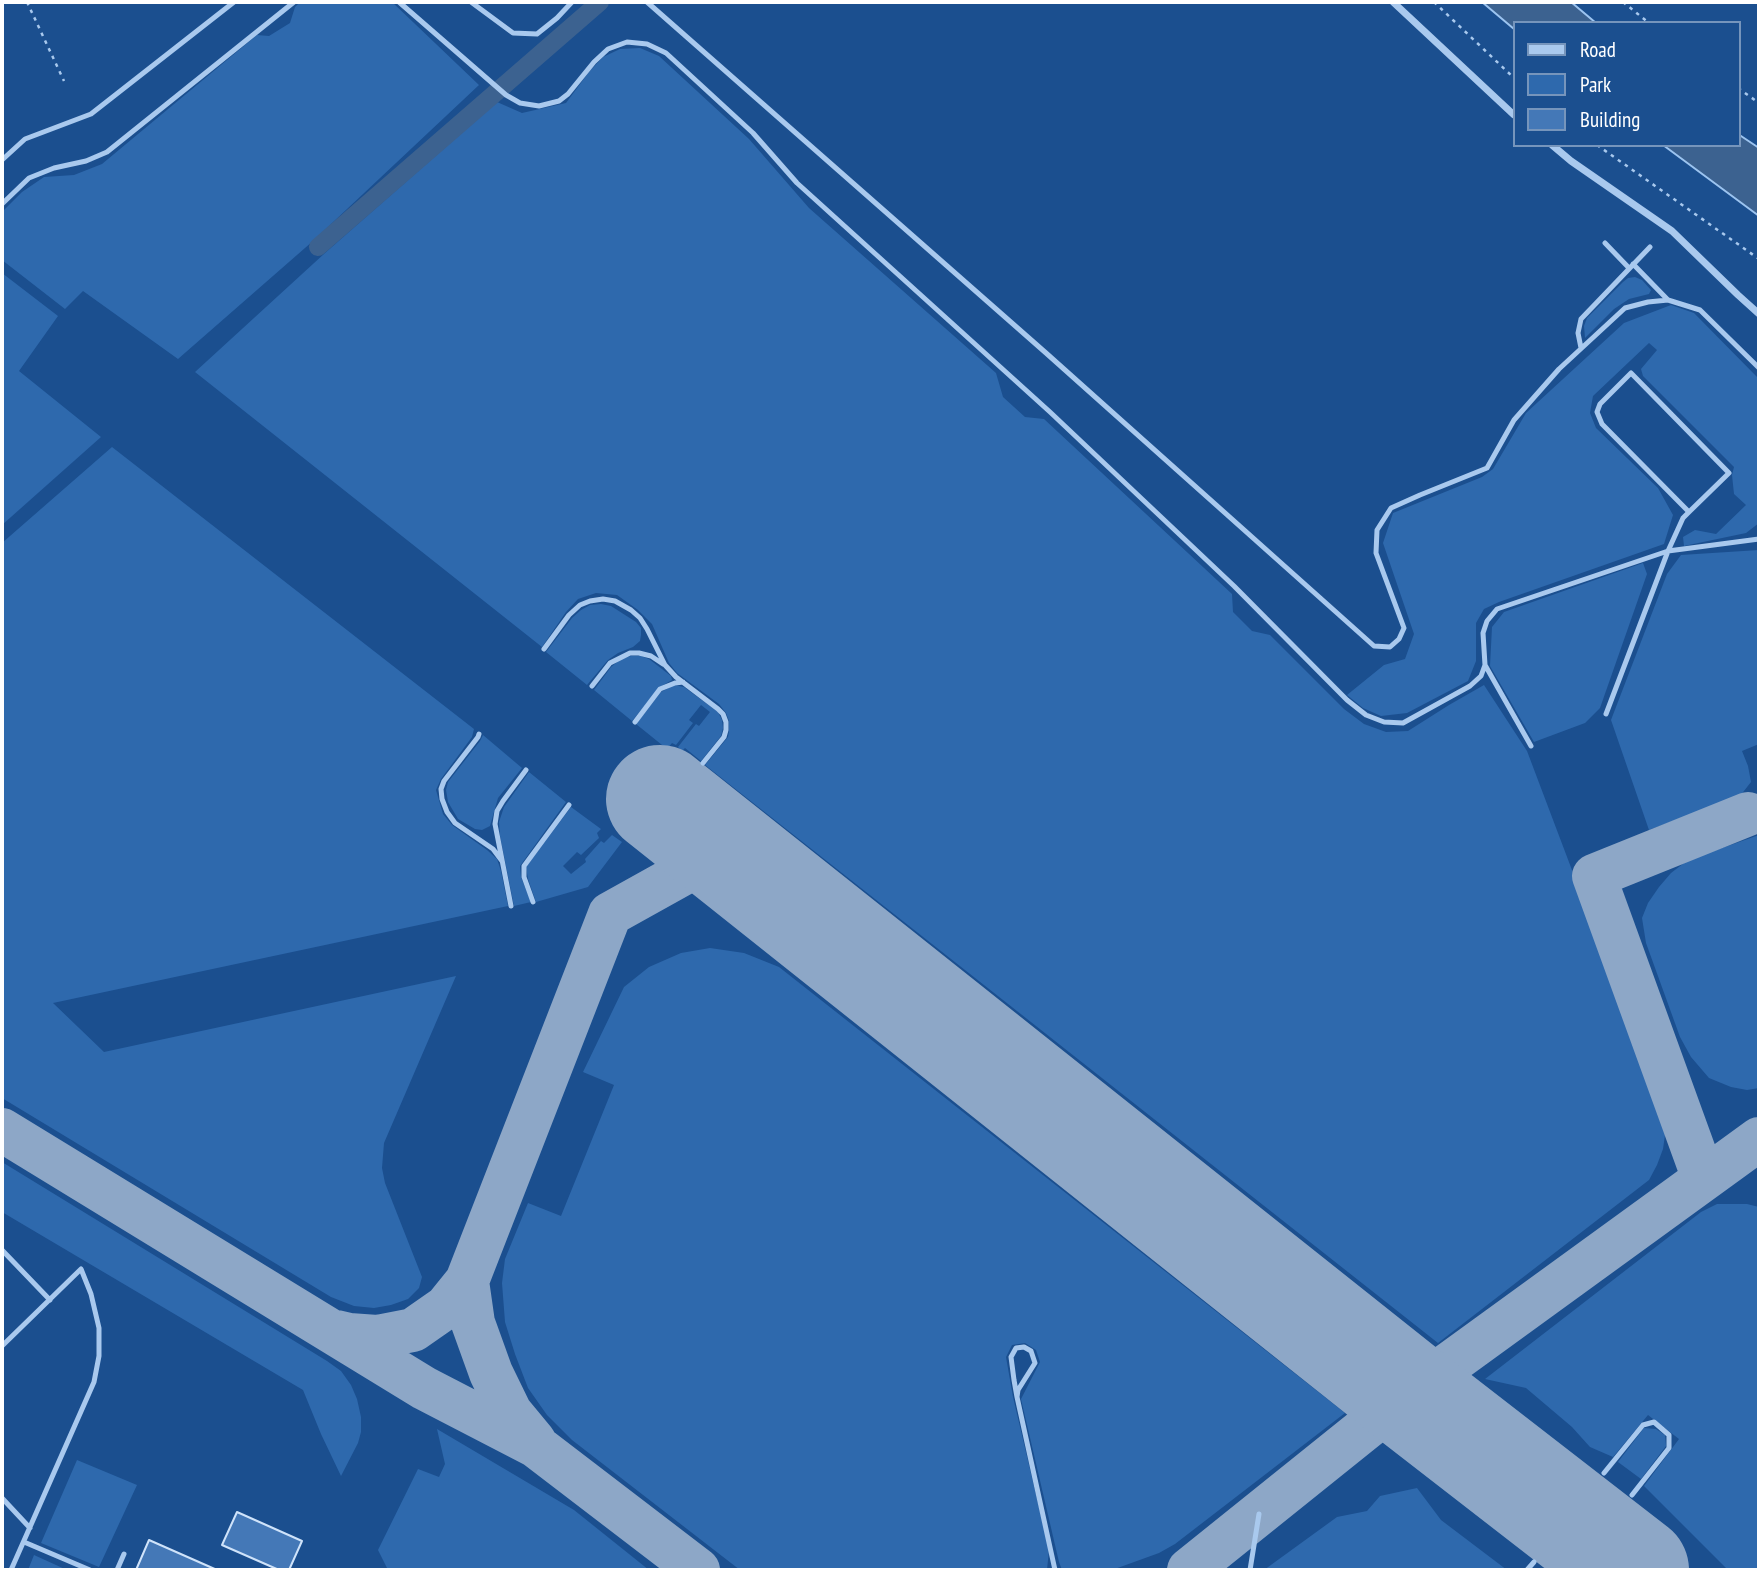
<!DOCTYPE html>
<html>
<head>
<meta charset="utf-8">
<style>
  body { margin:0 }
  #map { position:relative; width:1761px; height:1572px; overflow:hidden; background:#1b4f8f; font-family:"PT Sans Narrow",sans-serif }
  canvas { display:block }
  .frame { position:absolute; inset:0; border:4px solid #fff; pointer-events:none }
  .legend { position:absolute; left:1513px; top:21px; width:228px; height:126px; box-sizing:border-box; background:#1b4f8f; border:2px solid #7695bc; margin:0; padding:9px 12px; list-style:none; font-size:21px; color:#fff }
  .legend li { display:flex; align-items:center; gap:14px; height:35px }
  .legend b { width:35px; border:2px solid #7695bc }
</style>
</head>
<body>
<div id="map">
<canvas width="1761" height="1572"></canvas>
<div class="frame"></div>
<ul class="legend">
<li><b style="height:9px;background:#a9c9ee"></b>Road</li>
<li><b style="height:19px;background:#2e69ad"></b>Park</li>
<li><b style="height:19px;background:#4478b7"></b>Building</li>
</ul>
</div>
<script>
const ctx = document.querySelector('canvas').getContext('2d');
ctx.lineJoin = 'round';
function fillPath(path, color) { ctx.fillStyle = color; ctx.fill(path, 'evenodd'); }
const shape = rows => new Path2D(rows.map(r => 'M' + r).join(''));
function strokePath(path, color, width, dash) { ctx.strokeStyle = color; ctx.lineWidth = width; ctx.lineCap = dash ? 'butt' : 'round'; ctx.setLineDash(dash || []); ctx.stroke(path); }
fillPath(shape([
  [300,2,392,2,479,85,313,241,178,359,83,291,65,309,2,260,2,212,22,192,44,177,74,175,102,164,257,35,269,36,290,23,295,7],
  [640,48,659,56,749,139,809,208,996,373,1003,397,1025,417,1044,419,1232,594,1233,612,1252,631,1270,635,1344,709,1364,724,1386,732,1408,731,1449,705,1484,685,1527,751,1663,1111,1666,1128,1663,1149,1657,1165,1649,1180,1438,1343,705,765,728,737,729,731,729,721,726,713,719,704,677,673,669,663,652,624,638,610,617,595,596,593,578,599,566,612,542,647,195,372,325,253,497,102,522,113,566,103,589,72,603,57,620,49],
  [2,273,58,316,19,371,101,437,2,525],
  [1635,277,1642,280,1651,290,1649,294,1629,299,1614,309,1585,338,1584,326,1587,318,1623,282,1628,278],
  [1671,305,1694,313,1759,379,1759,523,1746,533,1684,546,1683,537,1695,530,1716,534,1746,505,1734,494,1732,475,1734,467,1643,376,1641,369,1657,350,1649,343,1593,396,1590,413,1596,428,1658,488,1673,515,1664,544,1499,602,1484,609,1476,623,1476,661,1468,681,1407,713,1381,716,1363,708,1347,695,1384,665,1405,659,1414,634,1383,543,1393,513,1482,477,1493,469,1526,413,1624,323],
  [112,447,474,729,472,737,441,779,436,790,443,814,452,825,487,850,497,859,501,871,508,906,53,1003,104,1052,456,976,384,1143,382,1168,385,1183,422,1277,419,1288,408,1299,391,1305,374,1308,354,1306,331,1297,2,1098,2,543],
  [1759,550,1759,744,1742,751,1748,766,1751,782,1740,796,1649,830,1611,720,1667,574,1681,555],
  [1643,563,1647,574,1600,708,1585,723,1534,742,1490,666,1492,627,1504,612],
  [601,604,611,606,636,622,641,628,641,635,640,641,633,647,618,653,608,660,587,685,546,652,572,618,581,610,590,605],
  [631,656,641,656,649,659,671,676,672,680,660,687,632,721,594,690,611,667,621,659],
  [674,685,684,687,718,712,722,720,723,728,721,736,701,761,685,748,682,751,678,747,696,724,699,726,710,712,701,705,689,720,693,723,676,745,672,743,667,749,636,724,661,692],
  [483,735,522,768,498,798,490,826,482,830,475,829,458,819,448,802,446,790,448,782,480,741],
  [529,772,566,802,520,866,521,877,531,902,514,906,500,836,499,822,504,807],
  [571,807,601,829,597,833,599,838,581,855,577,852,563,866,571,874,586,862,585,859,601,841,604,843,612,835,622,842,588,887,536,902,528,879,526,867],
  [1759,835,1759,1088,1747,1090,1731,1087,1709,1078,1691,1057,1680,1037,1646,943,1642,918,1648,903,1659,887,1671,873,1688,860],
  [710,948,744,953,779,967,1345,1413,1175,1544,1159,1553,1112,1570,1062,1570,1059,1562,1021,1399,1040,1362,1036,1350,1025,1343,1012,1345,1006,1357,1013,1397,1049,1550,1047,1570,740,1570,572,1440,547,1415,528,1388,515,1354,505,1322,502,1283,505,1259,528,1203,561,1216,614,1085,583,1072,624,987,649,967,681,953],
  [2,1162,327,1361,341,1371,351,1385,357,1399,361,1417,361,1432,358,1443,341,1476,321,1434,303,1390,2,1212],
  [1717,1204,1747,1204,1759,1207,1759,1570,1728,1570,1644,1486,1679,1439,1648,1415,1613,1457,1590,1447,1572,1427,1526,1388,1485,1379,1701,1212],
  [1644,1428,1656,1429,1665,1435,1666,1446,1641,1479,1618,1462],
  [437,1429,574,1510,649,1570,388,1570,378,1550,418,1469,439,1477,445,1464],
  [77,1460,137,1485,99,1567,41,1543],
  [1417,1488,1441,1520,1507,1570,1264,1570,1337,1517,1367,1511,1380,1496],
  [34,1555,67,1570,28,1570]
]), '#2e69ad');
const water = shape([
  [1482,2,1571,2,1596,23,1514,23,1514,29,1482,2],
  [1738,134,1759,148,1759,216,1663,145,1738,145,1738,134]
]);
fillPath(water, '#3c6290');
strokePath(water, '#9cc4f0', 2);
strokePath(shape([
  [318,247,600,2]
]), '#3c6290', 18);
strokePath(shape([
  [2,1130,424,1388,536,1446,698,1570],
  [1704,1179,1759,1139],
  [467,1281,473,1323,491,1373,510,1412,534,1441],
  [336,1332,349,1335,377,1337,413,1330,446,1307,467,1281,610,914,725,850],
  [1189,1570,1408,1394,1704,1179,1594,876,1748,814]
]), '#8da7c7', 44);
strokePath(shape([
  [660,799,1408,1394,1635,1570]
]), '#8da7c7', 108);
const building = shape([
  [237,1512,302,1541,289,1570,279,1570,222,1545,237,1512],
  [149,1540,217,1570,136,1570,149,1540]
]);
fillPath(building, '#4478b7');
strokePath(building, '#cfe3fa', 2);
strokePath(shape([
  [27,2,64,81],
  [1434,2,1514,78],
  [1623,2,1649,23],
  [1738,88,1759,103],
  [1597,145,1759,259]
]), '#a9c9ee', 2.5, [3.5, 5]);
strokePath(shape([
  [399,2,506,95,520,103,539,106,559,101,568,94,594,62,608,49,627,42,647,44,666,53,753,133,797,183,1050,412,1234,586,1347,700,1366,715,1384,722,1403,723,1470,686,1481,676,1485,665,1483,633,1487,621,1497,609,1668,551,1759,539],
  [471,2,513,33,537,34,557,18,572,2],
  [647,2,1046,353,1374,646,1390,647,1399,639,1404,628,1376,553,1377,530,1391,508,1420,495,1487,468,1514,420,1559,369,1625,308,1648,302,1668,300,1700,310,1759,368],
  [2,160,25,139,91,114,234,2],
  [2,204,29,178,54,168,86,161,107,152,294,2],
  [1605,243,1629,268],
  [1633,264,1668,300],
  [1581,348,1578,333,1581,319,1650,247],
  [544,649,569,615,580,605,590,601,603,599,615,601,631,610,640,618,647,629,665,665,676,677,718,709,723,714,726,722,726,730,724,737,703,763],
  [1485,665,1531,746],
  [592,686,610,663,630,653,639,653,651,656,663,664],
  [1606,714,1668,551,1683,518,1689,512,1729,473,1631,373,1600,404,1597,412,1602,424,1689,512],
  [635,722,660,689,675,683,683,682],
  [479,734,478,737,444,781,441,789,442,799,447,812,455,823,493,849,502,861],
  [533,902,524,877,524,866,569,805],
  [511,906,495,824,497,811,503,801,526,770],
  [2,1250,50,1300],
  [2,1346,81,1269,91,1294,99,1328,99,1356,94,1382,11,1570],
  [1017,1397,1018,1390,1035,1363,1031,1351,1024,1347,1016,1348,1011,1357,1014,1380,1017,1397,1055,1570,1056,1570],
  [1604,1473,1643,1425,1654,1422,1669,1435,1669,1448,1632,1495],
  [2,1498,30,1528],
  [24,1542,90,1570],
  [117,1570,124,1554],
  [1250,1570,1259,1514],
  [1527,1570,1534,1562]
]), '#a9c9ee', 5);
strokePath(shape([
  [1393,2,1514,115],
  [1552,145,1571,161,1672,231,1738,295,1759,314]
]), '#a9c9ee', 7);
</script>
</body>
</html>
